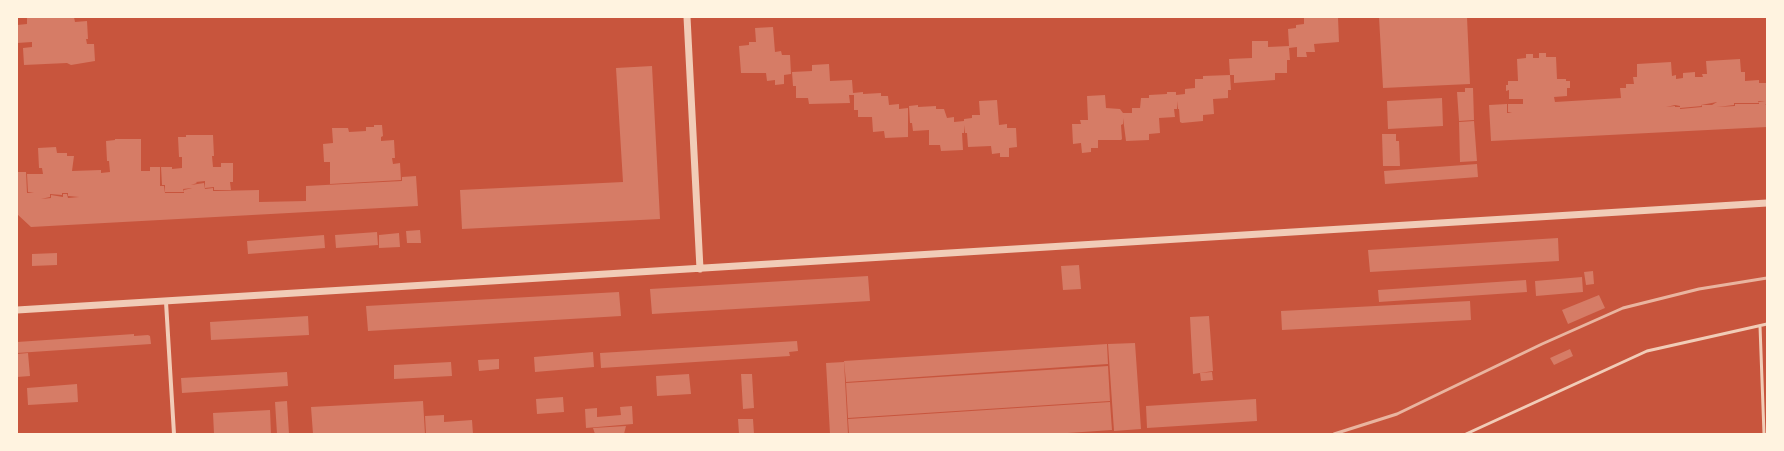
<!DOCTYPE html>
<html>
<head>
<meta charset="utf-8">
<style>
  body { margin:0 }
  #map { position:relative; width:1784px; height:451px; overflow:hidden; background:#c8553d; font-family:"Nunito Sans",sans-serif }
  canvas { display:block }
  .frame { position:absolute; inset:0; border:18px solid #fff3e0; pointer-events:none }
</style>
</head>
<body>
<div id="map">
<canvas width="1784" height="451"></canvas>
<div class="frame"></div>
</div>
<script>
const ctx = document.querySelector('canvas').getContext('2d');
ctx.lineJoin = 'round';
function fillPath(path, color) { ctx.fillStyle = color; ctx.fill(path, 'evenodd'); }
const shape = rows => new Path2D(rows.map(r => 'M' + r).join(''));
function strokePath(path, color, width, dash) { ctx.strokeStyle = color; ctx.lineWidth = width; ctx.lineCap = dash ? 'butt' : 'round'; ctx.setLineDash(dash || []); ctx.stroke(path); }
fillPath(shape([
  [27,17,74,17,75,22,87,21,88,39,86,39,87,44,94,44,95,61,71,65,67,63,24,65,23,48,32,47,32,42,17,43,17,25,27,24],
  [1304,17,1338,17,1339,42,1314,44,1315,52,1306,52,1307,57,1297,57,1297,47,1289,48,1290,60,1287,60,1287,73,1275,73,1275,80,1234,83,1234,75,1230,75,1229,59,1252,58,1252,41,1268,41,1268,47,1289,46,1288,29,1296,28,1296,25,1304,24],
  [1379,17,1467,17,1470,84,1383,88],
  [773,27,775,52,781,51,782,55,790,55,791,74,784,75,784,84,775,85,775,80,767,81,766,73,741,73,739,46,749,45,749,42,756,42,755,28],
  [1539,53,1546,53,1546,57,1556,57,1557,79,1566,79,1566,81,1570,81,1570,88,1567,88,1567,96,1554,97,1555,102,1621,98,1620,88,1626,88,1626,84,1634,84,1633,77,1637,77,1637,64,1671,62,1672,76,1676,75,1676,79,1683,78,1683,73,1695,72,1695,77,1703,77,1702,74,1707,74,1706,61,1740,59,1741,72,1745,72,1745,81,1759,80,1759,83,1767,83,1767,104,1765,104,1767,105,1767,127,1491,141,1489,105,1507,104,1507,113,1512,113,1508,112,1508,104,1523,104,1523,99,1509,99,1509,90,1506,91,1506,85,1508,85,1508,81,1518,81,1517,59,1526,58,1526,54,1533,54,1533,58,1539,58],
  [1758,101,1765,102,1759,102,1759,104,1735,104,1735,106,1717,107,1734,105,1734,103,1759,103],
  [1717,102,1712,105,1702,105,1702,107,1680,109,1680,107,1675,107,1675,106,1666,107,1675,105,1680,106,1680,108,1702,106,1701,105],
  [829,64,830,81,852,80,853,93,863,92,863,94,881,93,881,96,888,96,889,105,899,104,899,109,908,108,908,137,885,138,884,131,873,132,872,117,858,117,858,110,854,110,854,95,849,95,850,103,809,104,808,98,796,98,796,86,793,86,792,72,812,71,812,65],
  [652,66,660,219,462,229,460,190,623,182,616,68],
  [1230,75,1231,90,1228,90,1228,98,1213,99,1214,114,1203,115,1203,121,1182,123,1180,122,1179,109,1178,109,1177,101,1177,109,1174,109,1175,117,1159,118,1160,133,1149,134,1149,140,1126,141,1123,118,1123,124,1121,125,1122,139,1121,140,1098,140,1098,148,1091,148,1091,152,1082,153,1081,143,1073,144,1072,124,1081,124,1080,120,1088,120,1087,96,1105,95,1106,108,1120,109,1123,113,1132,113,1132,108,1140,108,1141,98,1149,98,1149,95,1167,94,1167,92,1176,92,1176,95,1185,94,1185,89,1195,88,1195,79,1203,79,1203,76],
  [1465,88,1473,88,1474,120,1459,121,1457,92,1465,92],
  [1442,98,1443,126,1388,129,1387,101],
  [997,100,999,125,1007,124,1007,128,1016,128,1017,147,1009,148,1009,157,1000,157,1000,153,992,154,991,146,968,147,967,133,965,133,964,125,964,133,962,133,963,150,941,151,940,145,929,145,929,130,913,131,912,123,910,123,909,106,918,105,918,107,936,106,936,109,944,109,947,118,954,117,954,122,964,121,964,119,972,118,972,115,980,115,979,101],
  [1474,121,1477,161,1460,162,1459,122],
  [374,125,382,125,383,136,381,137,381,141,394,140,395,158,392,158,393,164,400,163,401,180,330,184,330,162,324,162,323,144,333,143,332,128,348,128,349,132,366,131,366,127,374,127],
  [1382,134,1396,134,1396,141,1399,141,1400,166,1383,166],
  [186,135,213,135,214,156,212,156,213,167,221,167,221,163,233,163,233,182,230,182,231,190,214,190,214,187,205,188,205,181,196,182,197,183,191,185,204,183,205,189,213,188,213,191,216,191,259,190,259,202,306,201,306,186,402,181,402,177,416,176,418,206,31,227,17,214,17,172,26,172,27,193,34,193,28,192,27,174,43,174,42,168,39,168,38,148,56,147,57,153,67,153,67,156,74,156,72,171,101,170,101,173,110,172,109,161,107,161,106,141,115,140,115,139,141,139,141,171,150,171,150,167,160,167,160,191,160,186,164,186,165,193,184,193,184,195,184,190,192,188,183,189,184,192,165,192,165,185,162,185,161,167,172,167,172,169,182,168,182,157,179,157,178,137,186,137],
  [62,193,68,193,68,196,79,197,68,198,67,194,63,194,63,197,51,195,51,198,41,199,50,197,50,194,62,195],
  [1477,164,1478,177,1385,184,1384,171],
  [420,230,421,243,407,243,406,231],
  [377,232,378,245,336,248,335,235],
  [399,233,400,247,379,248,379,235],
  [324,235,325,248,248,254,247,241],
  [1558,238,1559,261,1370,272,1368,250],
  [57,253,57,265,32,266,32,254],
  [1079,265,1081,289,1063,290,1061,266],
  [1593,271,1594,284,1586,285,1584,272],
  [868,276,870,301,652,314,650,289],
  [1582,277,1583,292,1536,296,1535,281],
  [1526,280,1527,292,1379,302,1378,290],
  [619,292,621,316,368,331,366,306],
  [1599,295,1605,308,1568,324,1562,310],
  [1470,301,1471,320,1282,330,1281,311],
  [308,316,309,335,211,340,210,322],
  [1209,316,1213,371,1193,374,1190,317],
  [134,334,134,336,148,335,150,336,151,344,17,353,17,342],
  [797,341,798,351,789,352,790,356,601,368,600,353],
  [1135,343,1141,429,1114,431,1108,344],
  [1107,344,1108,364,846,382,844,361],
  [1570,349,1573,356,1554,365,1550,358],
  [593,352,594,367,535,372,534,357],
  [28,353,30,376,17,377,17,354],
  [499,359,499,369,479,371,478,360],
  [451,362,452,376,394,379,394,365],
  [844,362,848,434,830,434,826,363],
  [1108,366,1110,401,848,418,846,383],
  [287,372,288,386,182,393,181,378],
  [1212,372,1213,380,1201,381,1200,373],
  [689,374,691,394,657,396,656,376],
  [741,374,752,374,754,408,743,409],
  [77,384,78,402,28,405,27,388],
  [563,397,564,412,537,414,536,399],
  [1256,399,1257,421,1147,428,1146,406],
  [287,401,289,434,277,434,275,402],
  [423,401,425,434,313,434,311,407],
  [1110,402,1112,430,1053,434,849,434,848,419],
  [632,406,633,424,586,428,585,409,597,408,597,417,621,415,620,407],
  [270,410,271,434,214,434,213,413],
  [444,415,444,422,472,420,473,434,426,434,425,416],
  [738,419,753,419,754,434,739,434],
  [626,426,624,434,595,434,593,428]
]), '#d67c66');
strokePath(shape([
  [1760,326,1764,434],
  [1466,434,1647,351,1767,324]
]), '#f1ccb7', 3);
strokePath(shape([
  [166,302,174,434]
]), '#f1ccb7', 4);
strokePath(shape([
  [687,17,700,269],
  [17,310,1767,203]
]), '#f1ccb7', 7);
strokePath(shape([
  [1334,434,1397,414,1542,344,1623,308,1699,289,1767,278]
]), '#e9b49f', 3);
</script>
</body>
</html>
